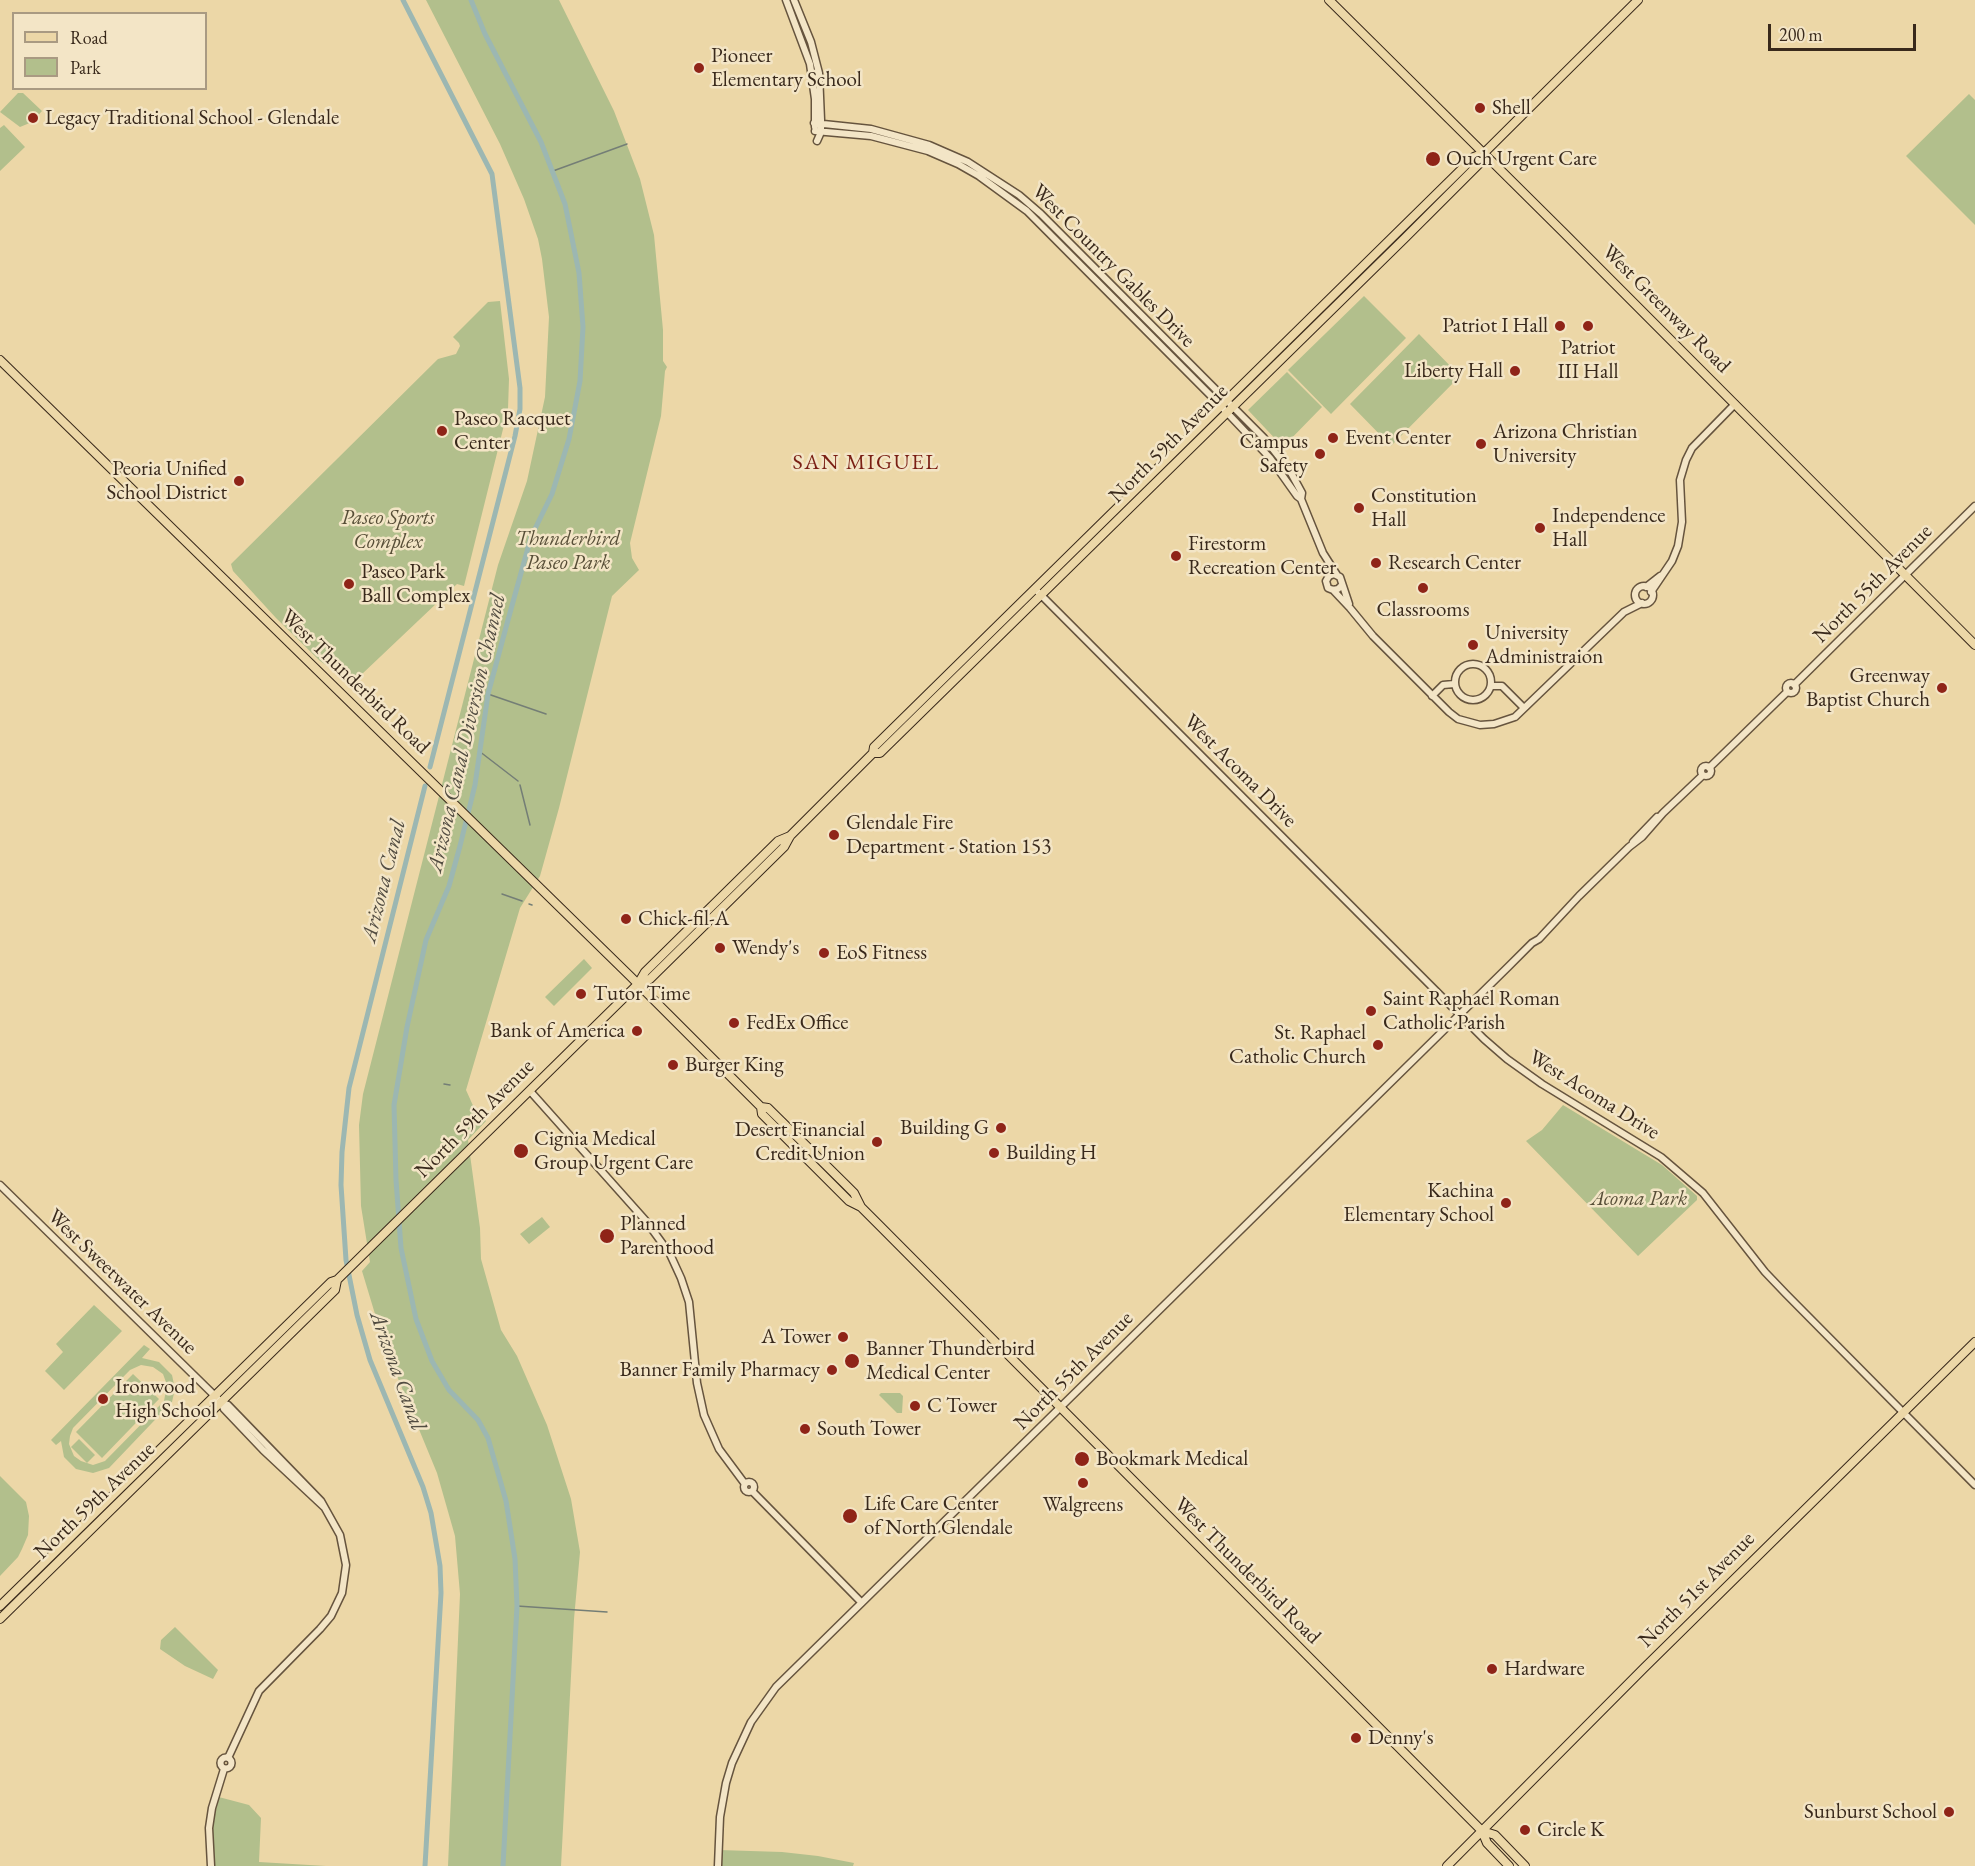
<!DOCTYPE html>
<html>
<head>
<meta charset="utf-8">
<style>
  body { margin:0 }
  #map { position:relative; width:1975px; height:1866px; overflow:hidden; background:#ecd7a7; font-family:"EB Garamond",serif }
  canvas { display:block }
  .legend { position:absolute; left:12px; top:12px; width:195px; height:78px; box-sizing:border-box; background:#f3e5c6; border:2px solid #a99a82; margin:0; padding:8px 10px; list-style:none; font-size:18px; color:#39291b }
  .legend li { display:flex; align-items:center; gap:12px; height:30px }
  .legend b { width:30px; border:2px solid #a99a82 }
  .scale { position:absolute; left:1768px; top:24px; width:148px; height:27px; box-sizing:border-box; border:3px solid #39291b; border-top:0; padding-left:8px; font-size:18px; line-height:21px; white-space:nowrap; color:#39291b; -webkit-text-stroke:4px #f3e5c6; paint-order:stroke }
</style>
</head>
<body>
<div id="map">
<canvas width="1975" height="1866"></canvas>
<ul class="legend">
<li><b style="height:8px;background:#ecd7a7"></b>Road</li>
<li><b style="height:16px;background:#b2bf8c"></b>Park</li>
</ul>
<div class="scale">200 m</div>
</div>
<script>
const ctx = document.querySelector('canvas').getContext('2d');
ctx.lineJoin = 'round';
function fillPath(path, color) { ctx.fillStyle = color; ctx.fill(path, 'evenodd'); }
const shape = rows => new Path2D(rows.map(r => 'M' + r).join(''));
function strokePath(path, color, width, dash) { ctx.strokeStyle = color; ctx.lineWidth = width; ctx.lineCap = dash ? 'butt' : 'round'; ctx.setLineDash(dash || []); ctx.stroke(path); }
function drawText(font, color, halo, rows, align = 'center') {
  ctx.font = font + ' "EB Garamond",serif'; ctx.lineWidth = 5; ctx.setLineDash([]); ctx.textBaseline = 'middle'; ctx.strokeStyle = halo; ctx.fillStyle = color; for (const [text, x, y, turn = 0] of rows) {
    ctx.save(); ctx.translate(x, y); ctx.rotate((+turn || 0) * Math.PI / 180); ctx.textAlign = isNaN(turn) ? turn : align; if (halo) ctx.strokeText(text, 0, 0); ctx.fillText(text, 0, 0); ctx.restore();
  }
}
fillPath(shape([
  [426,0,559,0,614,111,640,179,654,235,663,330,663,361,667,367,665,371,661,416,630,543,632,558,639,570,612,596,559,808,540,876,520,908,466,1090,475,1110,486,1121,468,1140,480,1228,481,1259,501,1330,517,1356,547,1425,571,1499,580,1552,574,1619,561,1866,448,1866,460,1594,455,1536,437,1473,385,1347,362,1271,370,1262,361,1206,359,1125,363,1094,498,565,527,481,545,397,549,317,542,259,538,239,524,199,500,144],
  [18,93,23,93,42,111,32,122,20,127,0,112],
  [1969,94,1975,100,1975,225,1906,156],
  [4,125,25,147,0,171,0,128],
  [1364,296,1406,338,1331,414,1288,370],
  [500,301,509,379,508,409,464,586,457,584,361,675,359,674,348,684,336,672,320,661,276,618,233,571,231,564,438,359,456,354,460,346,459,343,453,337,488,302],
  [1419,334,1460,376,1391,446,1350,404],
  [1287,372,1322,407,1283,447,1248,410],
  [584,959,592,968,554,1006,545,997],
  [1563,1105,1662,1165,1697,1196,1697,1200,1638,1256,1526,1141,1542,1130],
  [542,1217,550,1227,529,1244,520,1234],
  [94,1305,122,1331,64,1390,45,1371,63,1352,56,1344],
  [144,1345,150,1349,142,1358,159,1362,172,1375,175,1389,172,1402,109,1468,93,1473,76,1469,64,1457,61,1441,56,1445,51,1440],
  [141,1365,153,1367,163,1374,167,1385,164,1401,105,1461,93,1465,81,1461,74,1456,69,1444,70,1436,73,1428,130,1370],
  [133,1374,159,1399,102,1458,76,1432],
  [881,1393,900,1393,903,1396,902,1413,897,1413,879,1395],
  [79,1439,95,1455,87,1463,71,1447],
  [0,1476,26,1502,29,1516,28,1535,22,1549,18,1557,0,1576],
  [175,1627,218,1670,213,1679,185,1666,160,1649,161,1640],
  [215,1796,249,1805,261,1818,259,1862,326,1866,211,1866,209,1856],
  [719,1850,782,1852,818,1856,854,1863,853,1866,718,1866]
]), '#b2bf8c');
strokePath(shape([
  [553,171,627,144],
  [488,694,546,714],
  [479,751,518,781],
  [520,785,530,825],
  [502,894,522,901],
  [529,904,532,905],
  [444,1084,450,1085],
  [517,1606,607,1612]
]), '#747e76', 1.5);
strokePath(shape([
  [403,0,492,174,520,388,520,409,515,436,430,767],
  [471,0,485,34,541,142,565,204,579,273,583,327,580,381,569,439,552,494,531,537,508,620,488,694,475,785,460,846,449,886,426,940,407,1027,394,1105,396,1180,401,1248,416,1319,432,1361,449,1390,478,1420,488,1438,506,1501,515,1559,517,1606,503,1866],
  [425,786,349,1088,342,1152,341,1185,346,1260,357,1315,370,1360,423,1487,431,1513,440,1566,441,1593,425,1866]
]), '#9cb7b2', 5);
const minor = shape([
  [786,0,810,64,815,99,815,127],
  [794,0,811,42,819,73,821,120,821,132,817,141],
  [814,123,871,129,929,145,968,162,1019,195,1041,214,1264,438,1290,471,1302,493,1301,499],
  [815,131,871,136,928,151,958,164,979,176,1027,211,1217,402,1270,458,1297,496,1301,499,1323,553,1337,575],
  [1342,585,1338,589,1333,590,1328,588,1326,581,1329,576,1334,574,1340,577,1349,604],
  '1635 595a9 9 0 1 1 18 0a9 9 0 1 1-18 0Z',
  [1646,587,1660,576],
  [1035,589,1484,1039,1507,1059,1542,1084,1661,1157,1703,1193,1765,1272,1786,1294,1975,1485],
  [1333,590,1350,608,1373,636,1449,712,1458,719,1480,725,1494,724,1515,717,1624,612,1642,603],
  [1651,592,1672,561,1678,546,1682,522,1680,480,1686,460,1692,448,1735,404],
  '1455 682a18 18 0 1 1 36 0a18 18 0 1 1-36 0Z',
  '1786 688a5 5 0 1 1 10 0a5 5 0 1 1-10 0Z',
  [1794,685,1975,506],
  [1491,686,1502,686,1524,708],
  [1432,696,1443,685,1454,684],
  '1701 771a5 5 0 1 1 10 0a5 5 0 1 1-10 0Z',
  [1709,768,1787,692],
  [1633,842,1657,817],
  [530,1091,646,1221,670,1254,681,1278,689,1302,697,1383,704,1415,719,1449,745,1484],
  [0,1185,215,1396,221,1402,224,1409,263,1450,324,1507],
  [221,1402,228,1405,321,1501,340,1535,346,1565,342,1593,331,1616,320,1629,259,1691,228,1758],
  '744 1487a5 5 0 1 1 10 0a5 5 0 1 1-10 0Z',
  [752,1491,861,1602],
  '220.5 1763a5.5 5.5 0 1 1 11 0a5.5 5.5 0 1 1-11 0Z',
  [211,1866,209,1828,212,1808,224,1769],
  [718,1866,720,1817,726,1783,732,1763,751,1722,776,1687,1509,966,1532,943,1539,939,1579,896,1629,847,1642,837,1663,813,1703,775]
]);
const major = shape([
  [1329,0,1563,232,1975,645],
  [0,360,630,976,761,1107,762,1114,849,1201,861,1207],
  [873,753,880,753,1406,237,1480,163,1484,153],
  [638,984,650,979,784,847,790,836,873,753,874,747,1474,157,1484,153,1638,0],
  [761,1107,768,1108,845,1184,854,1193,861,1207,880,1226,1473,1822,1482,1831,1495,1835,1525,1866],
  [0,1606,331,1282,337,1280,638,984,645,972,778,841,790,836],
  [0,1619,335,1290,337,1280],
  [1482,1831,1487,1843,1509,1866],
  [1447,1866,1644,1668,1975,1342]
]);
strokePath(minor, '#66543e', 9);
strokePath(major, '#39291b', 10);
strokePath(minor, '#f3e5c6', 6);
strokePath(major, '#ecd7a7', 8);
for (const [x, y, r, color] of [
  [699,68,6,"#8f2418"],
  [1480,108,6,"#8f2418"],
  [33,118,6,"#8f2418"],
  [1433,159,8,"#8f2418"],
  [1560,326,6,"#8f2418"],
  [1588,326,6,"#8f2418"],
  [1515,371,6,"#8f2418"],
  [442,431,6,"#8f2418"],
  [1333,438,6,"#8f2418"],
  [1481,444,6,"#8f2418"],
  [1320,454,6,"#8f2418"],
  [239,481,6,"#8f2418"],
  [1359,508,6,"#8f2418"],
  [1540,528,6,"#8f2418"],
  [1176,556,6,"#8f2418"],
  [1376,563,6,"#8f2418"],
  [349,584,6,"#8f2418"],
  [1423,588,6,"#8f2418"],
  [1473,645,6,"#8f2418"],
  [1942,688,6,"#8f2418"],
  [834,835,6,"#8f2418"],
  [626,919,6,"#8f2418"],
  [720,948,6,"#8f2418"],
  [824,953,6,"#8f2418"],
  [581,994,6,"#8f2418"],
  [1371,1011,6,"#8f2418"],
  [734,1023,6,"#8f2418"],
  [637,1031,6,"#8f2418"],
  [1378,1045,6,"#8f2418"],
  [673,1065,6,"#8f2418"],
  [1001,1128,6,"#8f2418"],
  [877,1142,6,"#8f2418"],
  [521,1151,8,"#8f2418"],
  [994,1153,6,"#8f2418"],
  [1506,1203,6,"#8f2418"],
  [607,1236,8,"#8f2418"],
  [843,1337,6,"#8f2418"],
  [852,1361,8,"#8f2418"],
  [832,1370,6,"#8f2418"],
  [103,1399,6,"#8f2418"],
  [915,1406,6,"#8f2418"],
  [805,1429,6,"#8f2418"],
  [1082,1459,8,"#8f2418"],
  [1083,1483,6,"#8f2418"],
  [850,1516,8,"#8f2418"],
  [1492,1669,6,"#8f2418"],
  [1356,1738,6,"#8f2418"],
  [1949,1812,6,"#8f2418"],
  [1525,1830,6,"#8f2418"]
]) { const dot = new Path2D(); dot.arc(x, y, r, 0, 2 * Math.PI); ctx.fillStyle = color; ctx.fill(dot); strokePath(dot, '#f3e5c6', 2); }
drawText('21px', '#39291b', '#f3e5c6', [
  ["Pioneer",711,56],
  ["Elementary School",711,80],
  ["Shell",1492,108],
  ["Legacy Traditional School - Glendale",45,118],
  ["Ouch Urgent Care",1446,159],
  ["Patriot I Hall",1548,326,"right"],
  ["Patriot",1588,348,"center"],
  ["III Hall",1588,372,"center"],
  ["Liberty Hall",1503,371,"right"],
  ["Paseo Racquet",454,419],
  ["Center",454,443],
  ["Arizona Christian",1493,432],
  ["University",1493,456],
  ["Event Center",1345,438],
  ["Campus",1308,442,"right"],
  ["Safety",1308,466,"right"],
  ["Peoria Unified",227,469,"right"],
  ["School District",227,493,"right"],
  ["Constitution",1371,496],
  ["Hall",1371,520],
  ["Independence",1552,516],
  ["Hall",1552,540],
  ["Firestorm",1188,544],
  ["Recreation Center",1188,568],
  ["Research Center",1388,563],
  ["Paseo Park",361,572],
  ["Ball Complex",361,596],
  ["Classrooms",1423,610,"center"],
  ["University",1485,633],
  ["Administraion",1485,657],
  ["Greenway",1930,676,"right"],
  ["Baptist Church",1930,700,"right"],
  ["Glendale Fire",846,823],
  ["Department - Station 153",846,847],
  ["Chick-fil-A",638,919],
  ["Wendy's",732,948],
  ["EoS Fitness",836,953],
  ["Tutor Time",593,994],
  ["Saint Raphael Roman",1383,999],
  ["Catholic Parish",1383,1023],
  ["FedEx Office",746,1023],
  ["Bank of America",625,1031,"right"],
  ["St. Raphael",1366,1033,"right"],
  ["Catholic Church",1366,1057,"right"],
  ["Burger King",685,1065],
  ["Building G",989,1128,"right"],
  ["Desert Financial",865,1130,"right"],
  ["Credit Union",865,1154,"right"],
  ["Cignia Medical",534,1139],
  ["Group Urgent Care",534,1163],
  ["Building H",1006,1153],
  ["Kachina",1494,1191,"right"],
  ["Elementary School",1494,1215,"right"],
  ["Planned",620,1224],
  ["Parenthood",620,1248],
  ["A Tower",831,1337,"right"],
  ["Banner Thunderbird",866,1349],
  ["Medical Center",866,1373],
  ["Banner Family Pharmacy",820,1370,"right"],
  ["Ironwood",115,1387],
  ["High School",115,1411],
  ["C Tower",927,1406],
  ["South Tower",817,1429],
  ["Bookmark Medical",1096,1459],
  ["Life Care Center",864,1504],
  ["of North Glendale",864,1528],
  ["Walgreens",1083,1505,"center"],
  ["Hardware",1504,1669],
  ["Denny's",1368,1738],
  ["Sunburst School",1937,1812,"right"],
  ["Circle K",1537,1830]
], 'left');
drawText('21px', '#39291b', '#f3e5c6', [
  ["West Country Gables Drive",1113,266,45],
  ["West Greenway Road",1666,309,45],
  ["North 59th Avenue",1169,444,-45],
  ["North 55th Avenue",1873,584,-45],
  ["West Thunderbird Road",355,682,44],
  ["West Acoma Drive",1240,771,45],
  ["West Acoma Drive",1594,1095,32],
  ["North 59th Avenue",475,1119,-45],
  ["West Sweetwater Avenue",122,1282,44],
  ["North 55th Avenue",1074,1371,-45],
  ["North 59th Avenue",95,1501,-44],
  ["West Thunderbird Road",1247,1571,45],
  ["North 51st Avenue",1697,1590,-45]
]);
drawText('italic 21px', '#574e37', '#f3e5c6', [
  ["Paseo Sports",388,518],
  ["Complex",388,542],
  ["Thunderbird",568,539],
  ["Paseo Park",568,563],
  ["Acoma Park",1639,1199]
]);
ctx.letterSpacing = '1.5px';
drawText('22px', '#7a1f14', '#f3e5c6', [
  ["SAN MIGUEL",866,463]
]);
ctx.letterSpacing = '0px';
drawText('italic 22px', '#524c41', '#f3e5c6', [
  ["Arizona Canal Diversion Channel",467,733,-77],
  ["Arizona Canal",384,881,-76],
  ["Arizona Canal",397,1371,70]
]);
</script>
</body>
</html>
